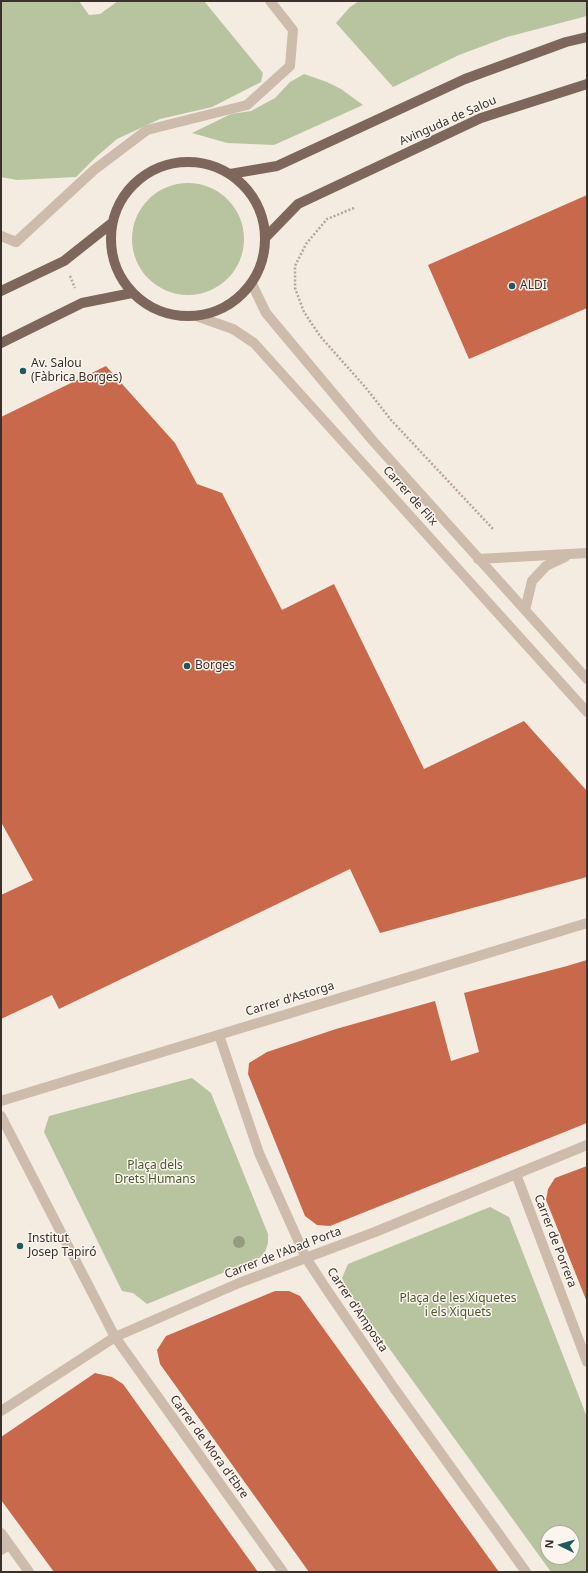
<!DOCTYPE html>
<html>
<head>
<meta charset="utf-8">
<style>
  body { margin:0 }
  #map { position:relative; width:588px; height:1573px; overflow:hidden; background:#f4ebe1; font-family:"Noto Sans",sans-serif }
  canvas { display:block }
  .frame { position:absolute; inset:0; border:2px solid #3b302b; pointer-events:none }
  .north { position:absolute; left:540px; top:1525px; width:40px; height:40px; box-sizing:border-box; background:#fbf5ee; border:1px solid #aea6a0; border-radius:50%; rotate:275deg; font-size:11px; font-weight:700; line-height:16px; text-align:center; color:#3b302b }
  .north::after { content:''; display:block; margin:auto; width:14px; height:18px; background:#1f5a5e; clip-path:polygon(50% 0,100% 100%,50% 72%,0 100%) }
</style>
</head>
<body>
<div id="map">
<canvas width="588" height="1573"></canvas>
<div class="frame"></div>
<div class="north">N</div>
</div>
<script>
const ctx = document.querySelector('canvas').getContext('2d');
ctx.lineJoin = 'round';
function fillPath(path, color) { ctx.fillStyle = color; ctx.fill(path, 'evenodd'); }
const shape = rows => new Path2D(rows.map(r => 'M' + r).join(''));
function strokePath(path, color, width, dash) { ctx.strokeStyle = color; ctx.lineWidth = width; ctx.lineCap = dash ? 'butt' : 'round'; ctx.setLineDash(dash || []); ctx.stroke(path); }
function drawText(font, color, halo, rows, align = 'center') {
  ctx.font = font + ' "Noto Sans",sans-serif'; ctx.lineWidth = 3; ctx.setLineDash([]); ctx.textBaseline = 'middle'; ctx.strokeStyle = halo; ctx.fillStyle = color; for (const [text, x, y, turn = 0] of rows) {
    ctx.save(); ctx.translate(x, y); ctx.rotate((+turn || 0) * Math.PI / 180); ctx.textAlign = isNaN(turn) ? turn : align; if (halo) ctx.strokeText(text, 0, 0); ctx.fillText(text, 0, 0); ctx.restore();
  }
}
fillPath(shape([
  [1,1,79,1,89,15,100,14,118,1,204,1,263,73,261,82,212,107,160,119,117,139,96,157,76,177,17,180,1,177],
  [359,1,587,1,587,16,507,37,459,55,393,87,336,23,350,7],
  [304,74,327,82,341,89,363,105,274,145,227,143,192,133,231,114,251,111,275,98,290,82],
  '132 239a56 56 0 1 1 112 0a56 56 0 1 1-112 0Z',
  [192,1078,211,1093,268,1234,268,1243,265,1252,259,1258,147,1304,133,1293,122,1291,44,1132,49,1116],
  [490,1207,509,1217,587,1417,587,1572,551,1572,347,1290,342,1278,348,1264],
  [548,1533,572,1533,572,1557,548,1557]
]), '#b8c4a0');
fillPath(shape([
  [587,195,587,308,469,359,428,265],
  [106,366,175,443,197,484,222,493,282,610,334,584,424,769,524,721,587,791,587,877,380,933,350,869,59,1009,52,995,1,1019,1,895,33,880,1,822,1,417],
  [587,960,587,1123,330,1226,317,1225,305,1216,248,1074,249,1063,267,1052,336,1029,435,1001,451,1061,479,1052,464,993,567,966],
  [587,1166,587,1302,546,1200,548,1189,555,1178],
  [275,1291,289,1291,300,1296,499,1572,309,1572,160,1364,157,1350,166,1336],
  [95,1373,112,1377,123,1384,258,1572,54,1572,1,1500,1,1437]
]), '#c8694b');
strokePath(shape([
  [354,208,327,219,306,244,295,266,295,288,304,312,320,336,366,388,391,420,493,529],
  [70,276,75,288]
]), '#b9a596', 2.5, [2, 2]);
strokePath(shape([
  [16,242,94,170,147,130,247,105,290,66,293,30,270,1]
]), '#cdbbac', 10);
strokePath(shape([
  [1,236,16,242],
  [252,284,266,313,373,441,587,679],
  [199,317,233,329,254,343,587,712],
  [478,559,587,553],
  [525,610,532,581,546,566,565,557],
  [219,1035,259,1153,306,1258,325,1287,394,1388,526,1572],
  [1,1101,587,923],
  [1,1116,115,1337,283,1572],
  [516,1174,587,1362],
  [1,1411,115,1337,239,1283,375,1232,587,1145],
  [1,1533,29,1572],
  [1,1550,9,1545]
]), '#cdbbac', 10);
strokePath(shape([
  '111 239a77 77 0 1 1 154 0a77 77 0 1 1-154 0Z',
  [230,174,277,166,465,79,566,42,587,37],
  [266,237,298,204,481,118,587,84],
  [1,291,64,261,112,223],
  [1,343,82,303,132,293]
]), '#7d675c', 10);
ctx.fillStyle = '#969b7f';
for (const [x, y] of [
  [239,1242]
]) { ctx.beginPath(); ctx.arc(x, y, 6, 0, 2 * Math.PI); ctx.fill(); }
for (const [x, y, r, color] of [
  [512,286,4,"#1f5a5e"],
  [23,371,4,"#1f5a5e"],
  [187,666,4,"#1f5a5e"],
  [20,1246,4,"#1f5a5e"]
]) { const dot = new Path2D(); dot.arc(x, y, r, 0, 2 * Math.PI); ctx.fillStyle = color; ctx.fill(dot); strokePath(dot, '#fbf5ee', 1.5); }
drawText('12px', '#3b302b', '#fbf5ee', [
  ["Avinguda de Salou",448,121,-24],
  ["Carrer de Flix",410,496,48],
  ["Carrer d'Astorga",290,999,-17],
  ["Carrer de Porrera",555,1241,69],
  ["Carrer de l'Abad Porta",283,1253,-21],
  ["Carrer d'Amposta",357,1310,56],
  ["Carrer de Mora d'Ebre",209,1447,54]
]);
drawText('12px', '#3b302b', '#fbf5ee', [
  ["ALDI",520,286],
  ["Av. Salou",31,364],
  ["(Fàbrica Borges)",31,378],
  ["Borges",195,666],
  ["Institut",28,1239],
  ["Josep Tapiró",28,1253]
], 'left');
drawText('12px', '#4a5a2e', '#fbf5ee', [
  ["Plaça dels",155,1166],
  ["Drets Humans",155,1180],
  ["Plaça de les Xiquetes",458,1299],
  ["i els Xiquets",458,1313]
]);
</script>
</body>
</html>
